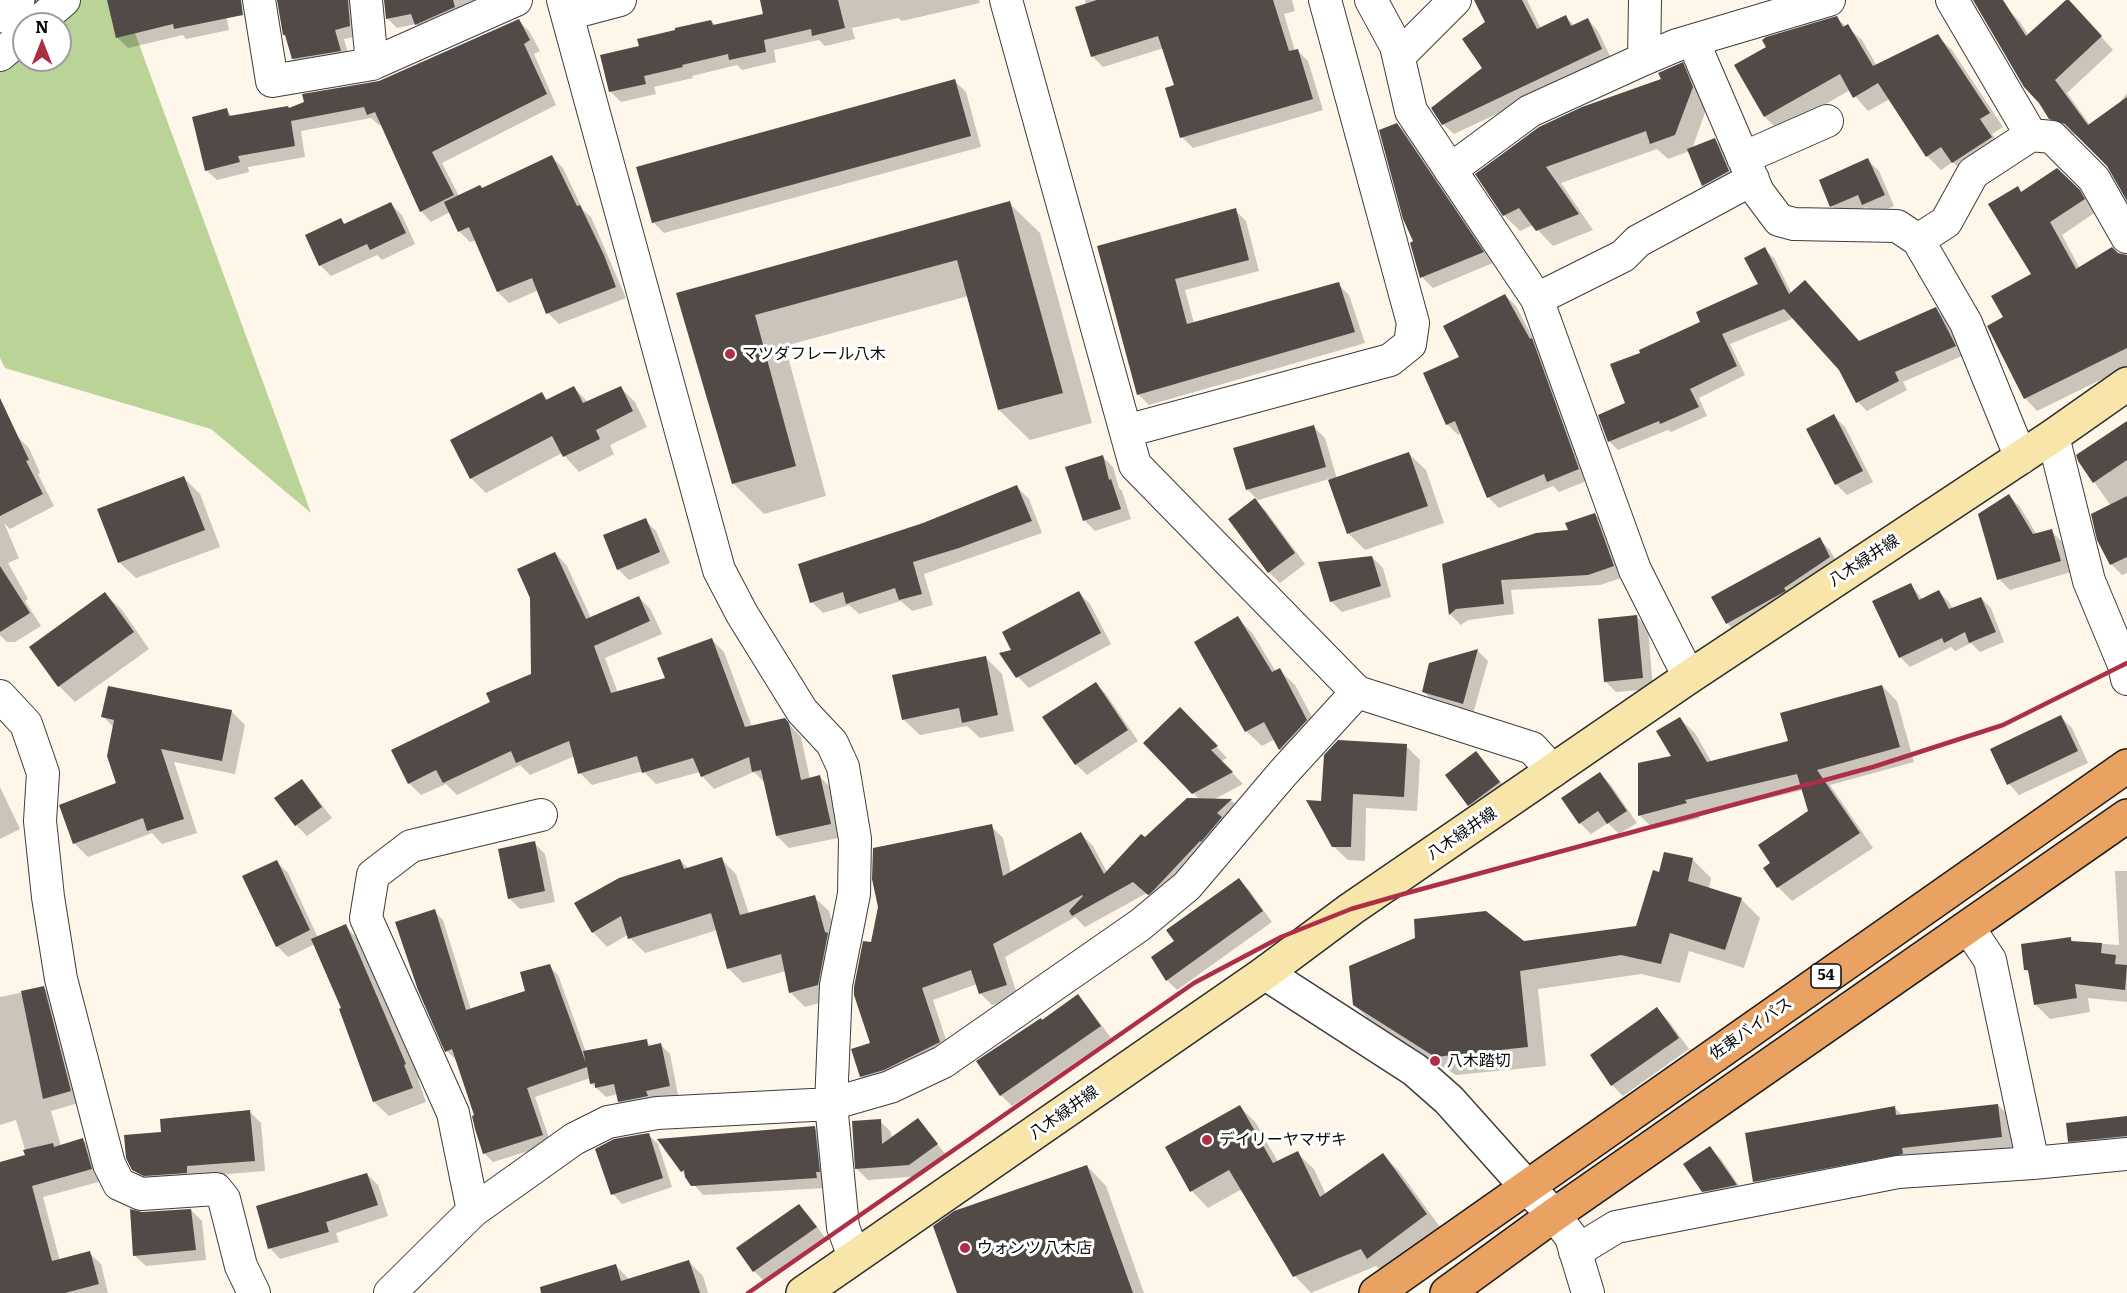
<!DOCTYPE html>
<html>
<head>
<meta charset="utf-8">
<style>
  body { margin:0 }
  #map { position:relative; width:2127px; height:1293px; overflow:hidden; background:#fdf6e9; font-family:Literata,serif }
  canvas { display:block }
  .north { position:absolute; left:12px; top:12px; width:60px; height:60px; box-sizing:border-box; background:#fff; border:2px solid #9d9d9d; border-radius:50%; rotate:0deg; font-size:16px; font-weight:700; line-height:24px; text-align:center; color:#0a0a0a }
  .north::after { content:''; display:block; margin:auto; width:21px; height:27px; background:#ad2f46; clip-path:polygon(50% 0,100% 100%,50% 72%,0 100%) }
</style>
</head>
<body>
<div id="map">
<canvas width="2127" height="1293"></canvas>
<div class="north">N</div>
</div>
<script>
const ctx = document.querySelector('canvas').getContext('2d');
ctx.lineJoin = 'round';
function fillPath(path, color) { ctx.fillStyle = color; ctx.fill(path, 'evenodd'); }
const shape = rows => new Path2D(rows.map(r => 'M' + r).join(''));
function strokePath(path, color, width, dash) { ctx.strokeStyle = color; ctx.lineWidth = width; ctx.lineCap = dash ? 'butt' : 'round'; ctx.setLineDash(dash || []); ctx.stroke(path); }
function drawText(font, color, halo, rows, align = 'center') {
  ctx.font = font + ' Literata,"Noto Sans JP",serif'; ctx.lineWidth = 6; ctx.setLineDash([]); ctx.textBaseline = 'middle'; ctx.strokeStyle = halo; ctx.fillStyle = color; for (const [text, x, y, turn = 0] of rows) {
    ctx.save(); ctx.translate(x, y); ctx.rotate((+turn || 0) * Math.PI / 180); ctx.textAlign = isNaN(turn) ? turn : align; if (halo) ctx.strokeText(text, 0, 0); ctx.fillText(text, 0, 0); ctx.restore();
  }
}
fillPath(shape([
  [0,0,111,0,132,25,311,513,211,429,5,368,0,358],
  [24,24,60,24,60,60,24,60]
]), '#bad397');
fillPath(shape([
  [108,0,223,0,229,30,186,39,183,35,128,48,117,37],
  [279,0,361,0,359,36,344,39,350,60,303,68,293,59,287,37,284,35],
  [386,0,499,0,426,34,416,24,397,28,387,18],
  [776,0,979,0,980,3,902,21,898,18,852,28,855,39,825,46,819,40,774,50,776,62,742,70,737,65,692,76,693,78,654,87,656,94,621,102,610,91,640,47,711,21,716,26,765,15],
  [1085,0,1292,0,1295,11,1284,14,1295,51,1297,50,1308,61,1323,110,1193,148,1182,137,1176,86,1164,48,1103,67,1092,56],
  [1488,0,1527,0,1541,29,1565,17,1575,26,1588,20,1598,31,1612,60,1454,134,1443,124,1484,68],
  [2008,9,2020,22,2029,36,2080,13,2113,50,2067,93,2090,125,2118,105,2127,93,2127,198,2111,169,2079,136,2064,131,2051,118],
  [1836,18,1862,40,1877,66,1937,36,1952,50,2003,127,1992,134,2005,152,1968,177,1953,162,1941,170,1927,156,1890,99,1868,111,1850,90,1779,131,1765,117,1736,66],
  [518,20,529,31,540,51,534,54,556,105,442,163,459,196,483,190,552,157,563,168,583,210,591,217,626,298,559,324,548,313,539,290,509,303,498,292,476,240,470,242,459,231,450,212,431,222,421,211,382,124,379,125,371,118,301,131,305,157,248,167,249,172,217,180,206,170,226,110,233,117,290,109,379,82],
  [1682,64,1698,80,1708,104,1692,149,1715,140,1726,151,1739,182,1714,196,1703,185,1690,151,1668,159,1657,149,1561,183,1593,230,1553,246,1533,225,1520,231,1504,215,1477,174,1663,79],
  [955,81,966,92,981,147,664,233,653,222],
  [1397,124,1408,135,1493,263,1433,288,1422,277],
  [1868,160,1879,171,1894,206,1875,215,1866,207,1843,217,1832,206],
  [2057,170,2092,204,2096,212,2062,235,2080,269,2118,254,2127,256,2127,367,2037,411,2025,398,2005,318,2033,274,2018,188,2022,193],
  [1009,203,1040,233,1092,423,1030,440,999,410,968,296,785,346,826,496,764,514,733,483,678,294],
  [391,204,402,215,415,244,382,260,377,255,331,276,320,265,340,220,346,225],
  [1235,210,1246,221,1259,271,1185,290,1194,323,1338,284,1349,295,1365,343,1149,405,1138,394,1099,247],
  [1764,249,1774,258,1792,294,1860,342,1936,309,1945,318,1964,355,1903,382,1907,390,1867,411,1858,402,1840,369,1794,318,1730,344,1745,375,1699,398,1707,416,1671,432,1668,430,1618,450,1609,441,1627,404,1642,354,1702,323,1760,285],
  [1505,295,1516,306,1537,346,1589,480,1559,492,1553,486,1499,508,1488,497,1461,433,1458,435,1447,424,1462,358],
  [620,387,635,402,647,427,610,445,614,454,579,472,562,453,486,493,471,478,542,394,548,400,574,388,588,402],
  [1834,416,1845,427,1873,482,1847,495,1836,484],
  [2127,422,2127,573,2122,575,2111,564,2111,506,2079,460],
  [1314,427,1325,438,1337,479,1409,454,1426,470,1444,523,1365,550,1349,534,1329,479,1255,501,1266,511,1305,564,1280,583,1269,572,1230,519,1257,499,1247,489],
  [17,436,29,448,40,473,38,474,54,506,10,529,4,523,19,558,8,563,28,599,25,601,41,626,15,642,7,642,0,635,0,444],
  [1102,456,1113,467,1119,488,1122,491,1131,519,1095,531,1084,520],
  [184,478,200,494,220,547,136,578,119,562],
  [1017,487,1029,499,1042,533,924,574,933,605,912,611,901,601,859,614,849,605,823,613,812,602,924,525],
  [2009,496,2020,507,2037,535,2051,531,2062,542,2071,572,2010,590,1999,579],
  [1595,514,1606,525,1624,577,1600,585,1511,590,1514,614,1468,620,1461,625,1450,614,1444,565,1570,532],
  [645,520,656,531,670,563,629,580,618,569],
  [1819,539,1830,550,1840,568,1738,634,1727,623,1713,597],
  [555,553,567,566,591,618,639,597,651,610,662,634,605,658,618,693,667,679,712,640,724,652,752,727,785,720,801,737,810,779,820,777,832,789,843,837,789,848,777,836,765,783,754,772,714,789,702,776,700,772,656,784,643,771,592,785,580,773,575,756,530,775,520,765,457,795,446,784,421,795,409,783,492,703,533,675],
  [1372,557,1383,568,1391,597,1342,612,1331,601],
  [1911,585,1923,600,1939,592,1949,602,1953,609,1981,598,1991,608,2004,642,1980,652,1971,643,1955,651,1951,647,1910,667,1900,657],
  [1079,593,1090,604,1111,644,1029,688,1018,677,1002,654,1014,651],
  [105,594,122,610,149,649,75,702,59,686],
  [1637,617,1648,628,1653,689,1616,692,1605,681],
  [1238,618,1253,634,1276,672,1279,670,1295,685,1322,736,1295,765,1280,750,1275,739,1262,746,1246,731],
  [1477,650,1488,661,1473,714,1434,702,1423,691],
  [985,657,1002,674,1014,731,980,738,967,726,920,735,903,719],
  [1095,683,1106,694,1138,741,1087,775,1076,764],
  [1882,686,1897,701,1914,762,1830,785,1873,848,1792,901,1778,887,1772,864,1809,812,1803,790,1698,815,1700,818,1654,829,1639,815,1673,757,1680,719,1695,733,1712,763,1790,742],
  [231,711,245,725,235,774,174,762,197,833,162,844,152,833,88,857,74,843,118,784,114,728,103,716],
  [2061,717,2072,728,2088,763,2019,795,2009,784],
  [1191,720,1227,758,1221,761,1243,784,1213,800,1231,800,1243,812,1161,906,1147,893,1085,927,1075,917,1005,957,1018,997,992,1005,980,993,977,984,933,1000,951,1055,874,1088,861,1076,872,1044,872,944,991,826,1003,838,1011,873,1081,834,1093,846,1107,872,1145,839,1199,799,1145,743],
  [1406,746,1420,760,1417,811,1366,808,1365,861,1348,860,1333,846,1323,802],
  [1476,753,1510,793,1480,815,1470,805],
  [1600,774,1611,785,1637,823,1619,834,1608,823,1591,834,1580,823,1563,798],
  [302,781,312,792,332,818,307,836,296,825],
  [0,787,20,829,0,839],
  [534,843,545,854,555,902,520,909,509,898],
  [721,859,736,874,749,914,814,897,829,911,838,945,832,999,805,1007,790,992,786,971,743,983,728,968,717,930,645,953,630,938,629,934,607,947,593,932,680,860,689,869],
  [1692,859,1711,878,1709,889,1741,899,1760,918,1744,968,1689,951,1680,983,1641,974,1538,989,1546,1066,1456,1075,1374,1024,1354,1005,1637,927,1661,874],
  [277,862,288,873,318,938,345,926,360,941,420,1078,418,1079,426,1102,389,1116,374,1102,341,1010,343,1009,315,944,288,957,277,946],
  [2115,871,2127,871,2127,1002,2088,998,2090,1012,2050,1019,2035,1004,2031,975,2026,970,2070,938,2074,942,2119,945],
  [1239,880,1249,890,1272,922,1177,990,1167,980,1177,942],
  [434,911,443,920,471,1010,527,992,549,966,558,975,586,1052,646,1041,652,1047,661,1045,670,1054,678,1095,654,1100,628,1110,619,1101,617,1094,606,1097,591,1083,590,1078,535,1097,551,1144,493,1162,484,1153,476,1116,456,1060,447,1051],
  [44,988,55,999,82,1102,51,1111,61,1146,83,1140,94,1152,102,1181,43,1197,60,1261,89,1253,101,1264,108,1293,0,1293,0,1163,27,1156,16,1120,0,1125,0,997],
  [1077,996,1088,1007,1111,1038,1012,1106,1001,1095,978,1061,1042,1022],
  [1657,1009,1668,1020,1689,1049,1623,1096,1612,1085],
  [1998,1105,2013,1120,2017,1152,1770,1196,1755,1181,1894,1107,1903,1116],
  [1240,1107,1256,1123,1278,1162,1297,1153,1314,1169,1326,1195,1383,1155,1399,1171,1443,1231,1385,1274,1376,1266,1311,1293,1295,1276,1242,1189,1208,1208,1192,1191,1167,1148],
  [250,1112,261,1123,265,1171,145,1181,133,1169,163,1134],
  [918,1120,947,1156,921,1176,868,1180,857,1169,880,1121,891,1132,892,1140],
  [814,1128,825,1138,826,1188,703,1195,682,1171],
  [2127,1130,2127,1147,2081,1152,2070,1141],
  [648,1134,658,1144,672,1187,622,1204,613,1194],
  [1710,1148,1721,1159,1746,1196,1715,1202,1704,1191],
  [1087,1166,1106,1186,1144,1293,959,1293],
  [367,1174,378,1185,388,1216,336,1233,339,1242,280,1259,270,1248],
  [799,1206,810,1217,826,1239,765,1282,754,1271,738,1249],
  [191,1210,202,1221,206,1260,146,1266,135,1256,142,1213],
  [689,1262,703,1276,708,1293,566,1293,616,1266,630,1280]
]), '#0003');
fillPath(shape([
  [107,0,241,0,243,15,174,29,173,24,116,38],
  [277,0,348,0,350,26,335,30,341,51,292,59,285,35,283,35],
  [384,0,453,0,455,7,415,25,411,14,386,19],
  [760,0,838,0,845,28,812,36,811,29,764,40,766,52,729,60,728,54,682,65,683,67,644,76,646,84,609,92,600,55,639,46,637,39,675,30,675,28,711,20,713,25,763,14],
  [1097,0,1273,0,1289,51,1298,49,1313,99,1180,138,1165,88,1174,85,1158,36,1091,57,1075,7],
  [1474,0,1522,0,1537,29,1566,15,1571,26,1588,18,1602,49,1442,125,1431,108,1482,68,1462,39,1485,22],
  [1973,0,2003,0,2026,36,2066,0,2069,0,2102,36,2055,80,2088,125,2127,97,2127,201,2107,166,2065,124,2049,119,2039,103,2024,87],
  [1837,16,1843,27,1848,24,1873,66,1938,34,1990,113,1980,119,1992,137,1952,163,1941,147,1926,157,1878,83,1853,98,1840,74,1764,117,1734,65,1766,47,1762,40,1766,37],
  [519,19,530,40,524,44,547,94,432,152,454,195,420,212,375,112,367,115,364,107,291,121,295,146,238,156,240,162,205,171,192,117,227,108,229,116,288,106,289,108,304,102,302,94,379,81],
  [1683,62,1693,87,1675,135,1650,144,1646,131,1546,167,1579,214,1536,231,1519,208,1503,216,1475,174,1539,127,1582,107,1661,79,1658,73],
  [955,79,971,136,652,223,636,167],
  [1397,123,1484,252,1420,278,1410,243,1413,241,1403,219,1379,130],
  [1715,138,1729,171,1702,186,1687,149],
  [552,155,577,206,580,205,604,255,616,287,546,314,532,278,497,292,469,227,458,232,444,202,480,185,482,188],
  [1868,158,1885,195,1862,205,1858,195,1830,207,1819,180],
  [2057,168,2080,190,2085,199,2050,222,2076,269,2112,247,2118,253,2127,255,2127,348,2024,399,1987,326,2003,317,1991,296,2031,274,1988,204,2018,186,2021,192],
  [1010,201,1063,393,998,410,957,260,755,315,796,466,732,484,676,293],
  [391,202,406,233,370,250,367,244,319,266,305,235,341,218,344,224],
  [1236,208,1249,260,1175,279,1187,324,1339,282,1355,332,1137,395,1097,246],
  [1765,247,1789,294,1805,280,1859,341,1936,307,1956,346,1895,372,1899,381,1856,403,1839,370,1784,309,1722,334,1737,366,1690,389,1699,407,1660,424,1659,421,1608,442,1598,415,1625,403,1610,364,1640,353,1639,350,1700,322,1696,312,1758,284,1744,258],
  [1505,294,1530,339,1532,338,1579,469,1547,482,1544,474,1487,498,1455,421,1446,425,1423,373,1459,357,1443,326],
  [574,386,583,403,621,386,633,411,596,430,600,439,563,457,552,436,470,479,450,440,542,392,546,400],
  [0,398,29,460,26,461,43,494,0,516],
  [1834,414,1863,471,1835,485,1806,429],
  [2127,421,2127,460,2093,483,2078,461,2076,455],
  [1314,425,1326,467,1246,490,1233,448],
  [1409,452,1428,506,1347,534,1328,480],
  [1103,455,1109,480,1111,479,1121,509,1083,521,1065,467],
  [184,476,205,530,118,563,97,509],
  [1017,485,1032,521,959,548,913,562,922,594,899,600,895,588,846,604,843,592,810,603,798,564,923,523],
  [2009,494,2033,534,2052,529,2061,561,1997,580,1978,514],
  [2127,496,2127,557,2110,565,2097,540,2091,514],
  [1255,498,1295,553,1268,573,1228,519],
  [1595,513,1614,566,1588,575,1501,580,1504,604,1456,609,1449,615,1442,564,1536,533,1568,530,1565,523],
  [646,518,660,552,617,570,603,535],
  [1820,537,1830,557,1784,588,1786,591,1775,597,1726,624,1711,597],
  [555,552,586,619,639,596,650,621,594,646,611,693,665,678,657,658,712,638,745,727,785,718,789,723,801,780,820,775,831,824,776,836,761,770,752,772,749,757,701,777,693,758,642,773,637,756,578,774,569,741,516,763,511,751,443,783,436,770,408,784,391,750,490,702,486,693,531,674,530,598,517,569],
  [1372,556,1381,586,1330,602,1318,562],
  [0,566,30,613,0,632],
  [1911,583,1919,600,1939,590,1949,609,1981,597,1996,632,1969,643,1965,632,1944,643,1942,638,1899,658,1872,601],
  [1079,591,1101,633,1016,678,999,653,1011,650,1002,632],
  [105,592,134,632,58,687,29,647],
  [1637,615,1643,678,1604,682,1598,619],
  [1238,616,1272,672,1280,668,1307,720,1279,750,1264,722,1245,732,1194,642],
  [1478,649,1463,704,1422,692,1429,663],
  [986,656,998,715,962,723,959,708,902,720,892,675],
  [1096,682,1128,730,1075,765,1042,717],
  [1882,685,1900,747,1817,770,1860,833,1777,888,1763,868,1770,863,1758,845,1808,811,1797,774,1685,800,1687,803,1638,816,1638,763,1671,756,1656,731,1680,717,1707,762,1788,741,1780,713],
  [108,686,232,710,222,761,161,749,184,819,147,831,143,818,73,844,59,805,116,783,107,756,114,720,101,717],
  [1180,707,1218,746,1211,750,1233,772,1192,794,1143,743],
  [2061,715,2078,751,2007,785,1990,749],
  [1338,740,1407,744,1404,797,1353,794,1351,847,1332,847,1306,800,1321,801,1324,755],
  [1476,751,1500,782,1468,806,1445,775],
  [1600,772,1627,811,1607,824,1598,811,1579,824,1561,798],
  [302,779,322,807,295,826,274,798],
  [1187,798,1232,799,1217,813,1222,817,1201,842,1200,841,1151,893,1148,895,1133,882,1072,916,1069,911,1083,896,1082,895,993,944,1007,985,979,994,971,970,922,988,940,1042,884,1070,860,1077,851,1049,870,1043,854,995,854,987,863,941,871,942,878,907,872,879,873,848,992,824,1003,876,1081,832,1104,874,1141,834,1145,837],
  [535,841,545,891,508,899,498,849],
  [1664,852,1693,858,1688,881,1742,898,1725,950,1670,933,1661,964,1621,955,1520,971,1528,1047,1435,1057,1353,1005,1349,966,1415,938,1414,919,1486,911,1524,941,1636,926,1653,870,1659,872],
  [722,857,740,915,815,895,825,932,828,933,818,985,789,993,781,954,727,969,711,913,628,939,621,916,592,933,574,903,619,878,680,859,684,869],
  [277,860,310,930,276,947,242,876],
  [1239,878,1263,911,1166,981,1151,957,1174,941,1166,930],
  [435,909,466,1010,525,991,520,972,550,964,586,1063,583,1051,647,1039,648,1046,661,1043,670,1086,646,1091,648,1096,618,1102,614,1084,595,1088,595,1083,590,1084,587,1067,527,1088,543,1135,483,1154,475,1129,472,1116,474,1115,452,1049,445,1052,418,990,395,922],
  [346,924,406,1064,404,1065,413,1088,373,1102,339,1009,341,1008,311,939],
  [2071,937,2071,941,2102,943,2101,953,2116,955,2115,964,2127,965,2125,990,2075,984,2077,998,2034,1005,2028,970,2024,970,2021,944],
  [44,986,71,1091,43,1099,21,991],
  [1078,994,1101,1026,1000,1096,976,1061,1041,1018,1042,1020],
  [1657,1007,1679,1038,1611,1086,1590,1055],
  [1998,1104,2002,1137,1902,1148,1903,1154,1753,1182,1745,1133,1895,1106,1896,1115],
  [1240,1105,1273,1163,1298,1151,1320,1197,1383,1153,1427,1214,1367,1259,1361,1249,1293,1277,1229,1170,1190,1192,1165,1147],
  [250,1110,255,1161,187,1166,187,1173,144,1176,132,1170,126,1158,124,1135,161,1132,160,1119],
  [2127,1116,2127,1136,2068,1142,2066,1123],
  [918,1118,938,1144,909,1165,855,1169,852,1121,881,1119,882,1144],
  [815,1126,820,1172,816,1172,817,1178,691,1186,685,1177,684,1170,681,1172,657,1139],
  [649,1133,663,1178,611,1195,595,1149,614,1139],
  [83,1138,92,1169,32,1186,52,1261,90,1251,99,1284,65,1293,0,1293,0,1162,25,1155,23,1150,53,1143,54,1147],
  [1710,1146,1737,1185,1702,1192,1683,1164],
  [1087,1165,1133,1293,957,1293,933,1226,954,1211],
  [367,1173,378,1205,326,1222,329,1232,268,1249,256,1206],
  [799,1204,817,1227,753,1272,736,1248],
  [130,1209,142,1212,191,1209,196,1250,133,1256],
  [689,1260,700,1293,541,1293,540,1287,616,1264,621,1281]
]), '#514a47');
const minor = shape([
  [259,0,272,81,372,64,516,0],
  [366,0,372,64],
  [563,0,719,570,742,614,802,711,832,743,843,767,855,839,854,894,836,985,831,1104,843,1227,854,1257],
  [1006,0,1135,465,1357,692,1532,748,1553,771],
  [1371,0,1396,46,1411,111,1537,299,1635,570,1689,677],
  [1952,0,2031,135],
  [567,14,620,0],
  [36,24,64,0],
  [1693,41,1758,192,1779,220,1794,224,1897,226,1918,240,1966,323,2021,458],
  [0,55,24,35],
  [1399,56,1455,0],
  [1644,59,1645,0],
  [1743,158,1827,121],
  [1450,170,1530,111,1644,59,1677,45,1829,0],
  [1918,240,1946,222,1973,173,2031,135,2052,137,2094,179,2127,237],
  [1537,299,1623,256,1638,241,1753,179],
  [1126,431,1390,360,1410,344,1413,323,1325,0],
  [2053,436,2089,581,2124,665,2127,679],
  [0,696,26,724,43,773,40,821,48,897,61,979,109,1164,119,1184,141,1194,216,1189,224,1199,241,1266,254,1293],
  [1968,927,1990,960,2033,1163],
  [473,1211,453,1113,366,918,373,875,411,846,541,815],
  [1554,1215,1571,1237,1588,1293],
  [1575,1252,1616,1227,1898,1172,2033,1163,2127,1154],
  [390,1293,473,1211,574,1139,608,1122,657,1113,831,1104,890,1087,943,1062,1140,925,1187,886,1283,773,1357,692]
]);
const tertiary = shape([
  [0,16,18,0],
  [1265,973,1415,1070,1449,1100,1526,1186,1554,1215]
]);
const secondary = shape([
  [803,1293,1265,973,1351,909,1689,677,2053,436,2127,384]
]);
const trunk = shape([
  [1376,1293,2127,766],
  [1447,1293,1554,1215,2127,816]
]);
strokePath(minor, '#3d3d3d', 34);
strokePath(tertiary, '#3d3d3d', 36);
strokePath(secondary, '#2c2c2c', 36);
strokePath(trunk, '#1b1b1b', 36);
strokePath(minor, '#fff', 32);
strokePath(tertiary, '#fff', 33);
strokePath(secondary, '#f8e5a9', 33);
strokePath(trunk, '#eaa262', 33);
strokePath(shape([
  [748,1293,1194,983,1281,937,1351,909,1407,893,1873,767,2003,725,2127,663]
]), '#ad2f46', 4.5);
for (const [x, y, r, color] of [
  [730,354,6,"#ad2f46"],
  [1435,1061,6,"#ad2f46"],
  [1207,1140,6,"#ad2f46"],
  [965,1248,6,"#ad2f46"]
]) { const dot = new Path2D(); dot.arc(x, y, r, 0, 2 * Math.PI); ctx.fillStyle = color; ctx.fill(dot); strokePath(dot, '#fff', 2); }
for (const [x, y, w] of [
  [1826,976,30]
]) { const box = new Path2D(); box.roundRect(x - w / 2, y - 12, w, 24, 4.5); ctx.fillStyle = '#fff'; ctx.fill(box); strokePath(box, '#0a0a0a', 1.5); }
drawText('bold 15px', '#0a0a0a', null, [
  ["54",1826,976]
]);
drawText('16px', '#0a0a0a', '#fff', [
  ["マツダフレール八木",742,354],
  ["八木踏切",1447,1061],
  ["デイリーヤマザキ",1219,1140],
  ["ウォンツ 八木店",977,1248]
], 'left');
drawText('16px', '#0a0a0a', '#fff', [
  ["八木緑井線",1864,561,-33],
  ["八木緑井線",1462,834,-34],
  ["佐東バイパス",1751,1029,-35],
  ["八木緑井線",1064,1113,-35]
]);
</script>
</body>
</html>
